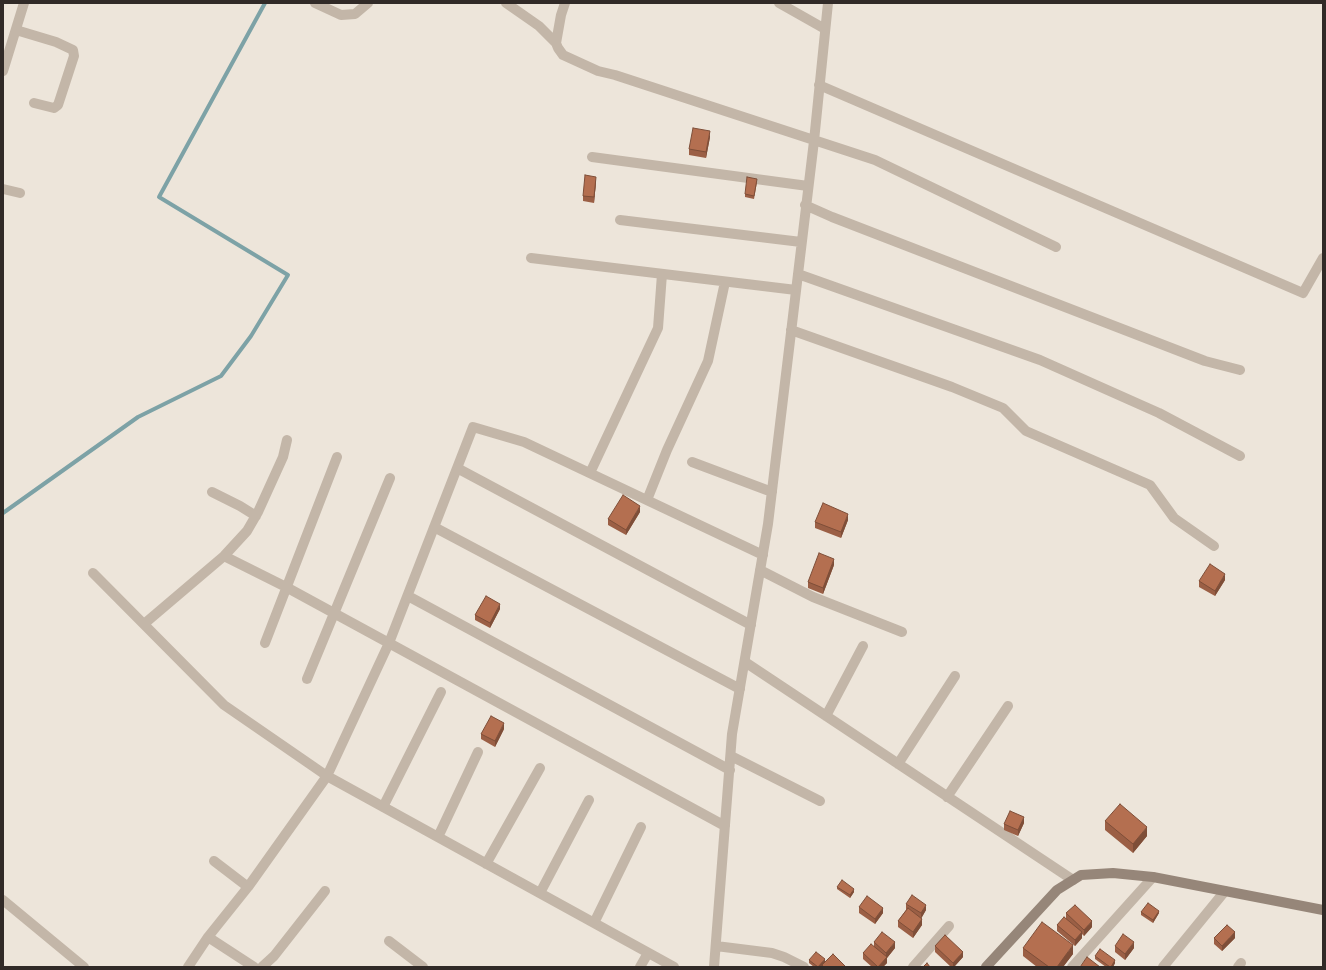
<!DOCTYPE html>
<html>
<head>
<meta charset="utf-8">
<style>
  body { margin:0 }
  #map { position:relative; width:1326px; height:970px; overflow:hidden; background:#ede5da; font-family:"IBM Plex Sans",sans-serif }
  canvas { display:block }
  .frame { position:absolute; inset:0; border:4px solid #312a27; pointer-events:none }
</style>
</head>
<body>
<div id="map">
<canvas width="1326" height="970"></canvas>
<div class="frame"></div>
</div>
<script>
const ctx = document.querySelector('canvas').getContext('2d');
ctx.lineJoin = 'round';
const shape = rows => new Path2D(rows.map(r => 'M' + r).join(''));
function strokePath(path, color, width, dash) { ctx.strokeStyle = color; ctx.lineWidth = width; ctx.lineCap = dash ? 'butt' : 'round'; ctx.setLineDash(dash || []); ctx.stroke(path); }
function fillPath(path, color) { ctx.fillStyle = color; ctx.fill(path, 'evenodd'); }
strokePath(shape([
  [3,513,138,417,221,376,251,336,288,275,159,197,265,3]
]), '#7da2a6', 4);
strokePath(shape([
  [315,3,341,15,355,14,368,3],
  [506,3,539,26,556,43],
  [565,3,561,15,556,43,558,48,563,55,598,71,615,75,875,160,1056,247],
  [779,3,825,29],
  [16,30,56,42,73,50,74,56,58,105,54,108,34,103],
  [3,71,24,3],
  [819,85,1303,293,1323,258],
  [592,157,808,186],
  [3,189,20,193],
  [805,205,832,217,1205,361,1240,370],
  [620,220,801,242],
  [531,258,796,290],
  [798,274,1040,360,1159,413,1240,456],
  [791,330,952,387,1003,408,1026,431,1150,485,1174,518,1214,546],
  [692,462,772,492],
  [457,468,751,625],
  [590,473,658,328,662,274],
  [212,492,240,506,256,516],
  [647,500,667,450,708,361,725,282],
  [434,527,740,689],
  [224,556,286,587,725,826],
  [760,570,813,597,902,632],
  [93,573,224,705,327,776,674,967],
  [408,596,730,770],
  [144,624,224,556,247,531,258,512,283,457,287,440],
  [265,643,337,457],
  [745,662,1073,880],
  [307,679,390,478],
  [826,716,863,646],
  [731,756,820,801],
  [898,764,955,676],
  [947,797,1008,706],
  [383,807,441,692],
  [438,837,478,752],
  [214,861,248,887],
  [486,864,540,768],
  [540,893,589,800],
  [3,900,84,967],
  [594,923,641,827],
  [208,937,254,967],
  [389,941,423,967],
  [716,946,772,953,784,957,804,967],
  [188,967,208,937,248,887,327,776,389,643,473,427,524,442,763,555],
  [262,967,274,956,325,891],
  [640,967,648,953],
  [714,967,732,734,768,524,814,141,828,3],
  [913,967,949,926],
  [1072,967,1153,877],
  [1163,967,1225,891],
  [1238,967,1241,963]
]), '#c3b6a8', 10);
strokePath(shape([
  [986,967,1057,890,1081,875,1113,873,1153,877,1323,910]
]), '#968679', 10);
fillPath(shape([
  [710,137,706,158,689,155,689,149],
  [596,182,594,203,583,201,583,196],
  [757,182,754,199,745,197,745,194],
  [640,512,626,535,608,525,608,519],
  [848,520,841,538,815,528,815,522],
  [834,565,823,594,808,588,808,582],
  [1225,580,1215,596,1199,587,1199,581],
  [500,609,490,628,475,620,475,615],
  [504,729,495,747,481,739,481,734],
  [1105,821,1147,836,1133,853,1105,830],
  [1024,823,1018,836,1004,830,1004,824],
  [837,887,854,892,850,898,837,889],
  [906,904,926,910,921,918,922,925,913,938,898,927,898,921,906,910],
  [859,907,883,913,875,924,859,913],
  [1141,912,1159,913,1153,923,1141,915],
  [1066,913,1092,927,1084,936,1082,934,1082,938,1075,946,1057,931,1057,925,1066,918],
  [1214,938,1235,938,1222,951,1214,944],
  [874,942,895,948,887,958,887,963,883,967,872,967,863,959,863,953,874,946],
  [935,946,963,957,954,967,951,967,935,952],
  [1115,946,1134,948,1125,960,1115,952],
  [1023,948,1073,954,1063,967,1037,967,1023,956],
  [1095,956,1115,963,1113,967,1106,967,1095,959],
  [809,960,825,962,846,967,822,967,822,965,821,967,814,967,809,963]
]), '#9b5f45');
fillPath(shape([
  [710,131,710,137,706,158,706,152],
  [596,177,596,182,594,203,594,197],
  [640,506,640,512,626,535,626,530],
  [848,514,848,520,841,538,841,532],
  [834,559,834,565,823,594,823,588],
  [1225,574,1225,580,1215,596,1215,591],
  [500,604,500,609,490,628,490,623],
  [504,723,504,729,495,747,495,741],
  [1024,817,1024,823,1018,836,1018,830],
  [1147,827,1147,836,1133,853,1133,844],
  [854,889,854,892,850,898,850,895],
  [926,905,926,910,921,919,921,913],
  [883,908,883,913,875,924,875,919],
  [1159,911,1159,913,1153,923,1153,920],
  [922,919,922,925,913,938,913,932],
  [1092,921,1092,927,1084,936,1084,930],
  [1082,932,1082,938,1075,946,1075,940],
  [1235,932,1235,938,1222,951,1222,946],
  [895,942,895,948,887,958,887,963,883,967,878,967,886,958,886,953],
  [1134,942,1134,948,1125,960,1125,954],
  [1073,945,1073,954,1063,967,1057,967],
  [963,952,963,957,954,967,953,967,953,963],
  [825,959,825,962,821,967,818,967],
  [1115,960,1115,963,1113,967,1111,967]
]), '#7e4e38');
const building = shape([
  [693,128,710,131,706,152,689,149,693,128],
  [585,175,596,177,594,197,583,196,585,175],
  [747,177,757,179,754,196,745,194,747,177],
  [623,495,640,506,626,530,608,519,623,495],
  [823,503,848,514,841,532,815,522,823,503],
  [819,553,834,559,823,588,808,582,819,553],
  [1210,564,1225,574,1215,591,1199,581,1210,564],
  [486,596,500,604,490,623,475,615,486,596],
  [491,716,504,723,495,741,481,734,491,716],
  [1120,804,1147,827,1133,844,1105,821,1120,804],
  [1010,811,1024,817,1018,830,1004,824,1010,811],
  [842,880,854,889,850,895,837,887,842,880],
  [912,895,926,905,921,913,906,904,912,895],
  [867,896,883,908,875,919,859,907,867,896],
  [1148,903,1159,911,1153,920,1141,912,1148,903],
  [1075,905,1092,921,1084,930,1066,913,1075,905],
  [908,908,922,919,913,932,898,921,908,908],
  [1064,917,1082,932,1075,940,1057,925,1064,917],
  [1042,922,1073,945,1057,967,1049,967,1023,948,1042,922],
  [1227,925,1235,932,1222,946,1214,938,1227,925],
  [882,932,895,942,886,953,874,942,882,932],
  [1123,934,1134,942,1125,954,1115,946,1123,934],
  [945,935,963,952,953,963,935,946,945,935],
  [871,944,887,957,878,967,863,953,871,944],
  [1100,949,1115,960,1111,967,1110,967,1095,956,1100,949],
  [816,952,825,959,818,967,809,960,816,952],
  [833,954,846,967,824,967,822,965,833,954],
  [1087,957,1100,967,1080,967,1087,957],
  [927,963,930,967,923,967,927,963]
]);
fillPath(building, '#b46f50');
strokePath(building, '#7e4e38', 1);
</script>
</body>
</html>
